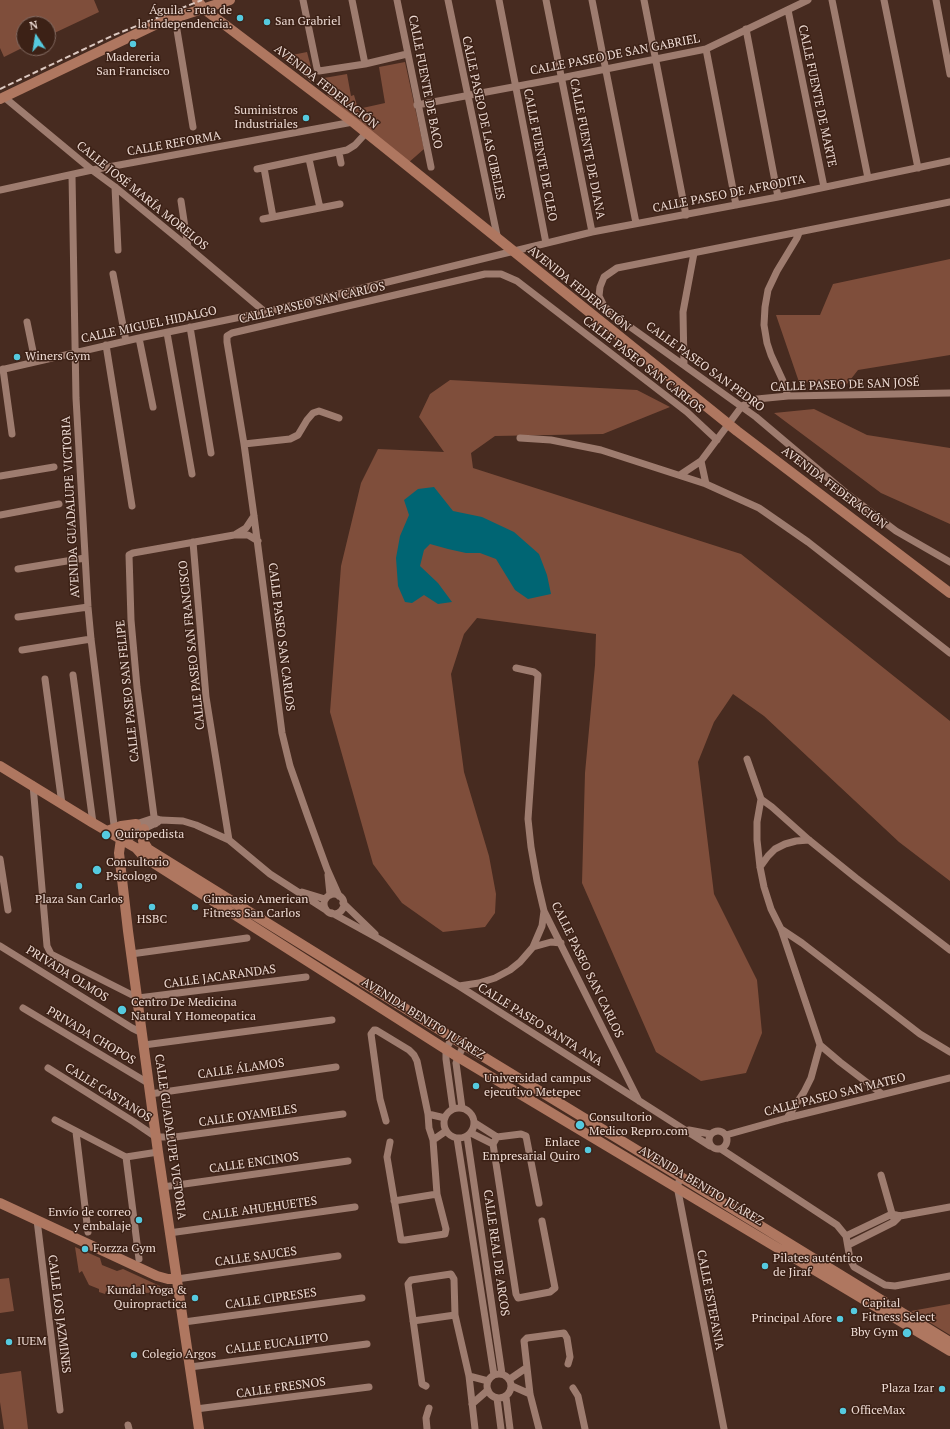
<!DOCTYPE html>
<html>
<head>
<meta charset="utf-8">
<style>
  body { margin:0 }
  #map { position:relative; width:950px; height:1429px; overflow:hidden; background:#472b20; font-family:"PT Serif",serif }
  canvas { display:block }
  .north { position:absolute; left:16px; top:16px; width:40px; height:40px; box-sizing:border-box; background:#3c2116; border:1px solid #836b62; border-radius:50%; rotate:348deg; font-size:11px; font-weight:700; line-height:16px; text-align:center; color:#eddad3 }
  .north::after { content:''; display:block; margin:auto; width:14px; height:18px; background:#55cadf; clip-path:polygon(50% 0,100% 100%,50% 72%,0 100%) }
</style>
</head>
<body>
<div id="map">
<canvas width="950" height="1429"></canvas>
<div class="north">N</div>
</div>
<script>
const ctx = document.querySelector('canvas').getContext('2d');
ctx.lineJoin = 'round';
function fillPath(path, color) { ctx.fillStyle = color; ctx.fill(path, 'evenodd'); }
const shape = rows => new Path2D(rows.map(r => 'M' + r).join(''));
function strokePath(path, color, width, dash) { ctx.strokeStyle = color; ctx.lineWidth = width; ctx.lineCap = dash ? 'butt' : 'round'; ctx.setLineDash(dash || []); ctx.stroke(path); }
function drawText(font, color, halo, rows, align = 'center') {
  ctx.font = font + ' "PT Serif",serif'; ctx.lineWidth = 3; ctx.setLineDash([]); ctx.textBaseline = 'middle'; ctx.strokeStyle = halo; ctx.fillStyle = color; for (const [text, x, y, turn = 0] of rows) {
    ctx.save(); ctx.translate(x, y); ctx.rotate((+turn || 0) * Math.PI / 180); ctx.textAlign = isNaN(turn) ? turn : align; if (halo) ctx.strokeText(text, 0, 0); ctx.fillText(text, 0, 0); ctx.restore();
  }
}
fillPath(shape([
  [0,0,94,0,99,12,48,36,48,24,24,24,24,47,4,57,0,48],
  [307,52,314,79,311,82,282,57],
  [405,62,424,149,408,163,327,95,334,86,324,78,347,74,351,96,354,95,358,109,385,103,379,67],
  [950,259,950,355,858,370,847,384,799,382,776,315,820,315,833,284],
  [450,380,637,390,670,407,603,434,495,436,471,453,473,468,741,554,950,721,950,881,899,842,764,716,733,694,714,722,698,762,714,894,757,980,762,1033,746,1073,701,1081,656,1052,582,883,585,773,595,665,596,634,477,618,464,634,451,674,464,772,489,856,496,894,495,913,485,927,443,932,402,903,373,864,330,712,341,566,361,483,378,449,444,452,419,417,430,394],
  [814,409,867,435,950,448,950,524,881,493,774,413],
  [75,1247,100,1258,102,1265,117,1271,123,1269,160,1286,161,1292,114,1295,106,1291,105,1294,99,1292,99,1289,89,1285,82,1271,79,1273],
  [9,1278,14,1311,0,1313,0,1279],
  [950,1304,950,1335,911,1311],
  [21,1371,28,1429,4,1429,0,1402,0,1374]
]), '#7f4e3b');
fillPath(shape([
  [434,487,453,511,482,517,514,532,539,554,547,575,551,594,528,599,515,590,496,559,480,553,466,553,448,549,430,544,424,550,420,566,438,583,452,602,438,604,424,595,412,603,405,602,398,586,396,558,400,536,409,515,404,500,418,489]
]), '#006573');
strokePath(shape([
  [303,0,317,68,319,71,365,64,407,54],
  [352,0,365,64],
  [397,0,431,167],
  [448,0,498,240],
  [499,0,546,243],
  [546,0,592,232],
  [592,0,636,223],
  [644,0,686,215],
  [832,0,868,178],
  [884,0,918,168],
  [936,0,950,74],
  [788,10,824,187],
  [175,18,193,127],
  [746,29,778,197],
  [706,49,736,205],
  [4,97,92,170,115,187,188,247,265,312],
  [417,105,561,78,706,49,808,0],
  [339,153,341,163],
  [309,159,320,208],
  [264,168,273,217],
  [257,169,347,150,355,145,365,134],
  [72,175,76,398,88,607,91,639,115,833],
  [115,187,118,250],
  [0,190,92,170,353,122],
  [181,201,188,247],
  [950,202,617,268,604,277,600,287,599,296,604,306,615,316,756,417,846,493,896,531,950,562],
  [263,219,340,204],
  [113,274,126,341],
  [27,322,35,361],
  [190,327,211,453],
  [167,333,192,474],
  [139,338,153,407],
  [106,345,132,506],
  [684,365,683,312,694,253],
  [3,369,12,434],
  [0,370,139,338,265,312,592,232,778,197,950,161],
  [788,396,783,381,771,355,767,343,764,325,765,307,768,290,777,271,797,238,799,233],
  [520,438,551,440,601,450,706,484,759,508,808,542,950,653],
  [244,444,290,439,298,435,307,420,313,413,319,411,339,418],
  [701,461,706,484],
  [680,475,701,461,742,406,757,399,788,396,950,393],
  [0,476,54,467],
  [0,515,59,504],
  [236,534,246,528,254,516],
  [193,542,206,697,229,840],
  [18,569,85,558],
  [18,617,88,607],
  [22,650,91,639],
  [516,668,534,672,538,675,528,819,531,847,537,881,544,911,639,1101],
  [73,675,93,823],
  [45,679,62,804],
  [747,759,761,799,757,822,757,840,760,867,764,887,771,909,781,929,820,1045,811,1078,804,1092,787,1118],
  [33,785,47,946,51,954,138,998,306,977],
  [761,799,772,807,809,840,856,878,950,950],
  [155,824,137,687,131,620,129,555,133,553,234,535,248,535,258,541],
  [121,839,125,832,136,824,154,818,161,820,183,821,196,825,229,840,270,874,326,910],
  [126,842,137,832,158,822],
  [0,859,8,910],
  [760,867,768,856,775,849,785,844,796,841,809,840],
  [328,875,330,895],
  [302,892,325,899],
  '324 904a10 10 0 1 1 20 0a10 10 0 1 1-20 0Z',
  [339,896,327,869,308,817,290,766,282,733,254,516,244,444,227,342,227,336,232,333,485,274,501,274,517,281,687,412,717,440],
  [343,903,375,934],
  [332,913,381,940,459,986,710,1146],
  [781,929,802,943,920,1034,950,1052],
  [0,946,132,1028,142,1033],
  [533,947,551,942,561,943],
  [131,954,247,938],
  [459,986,479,983,495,978,510,970,520,962,533,947,542,926,544,911],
  [23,1008,148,1083],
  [452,1038,446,1049,446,1059,453,1109],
  [144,1045,332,1020],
  [820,1045,840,1062,882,1094],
  [48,1068,134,1122,156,1137,175,1137,343,1114],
  [150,1094,336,1067],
  '444 1123a15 15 0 1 1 30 0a15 15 0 1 1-30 0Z',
  [462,1108,456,1063,458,1057,464,1045],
  [428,1114,445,1118],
  [55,1120,126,1157,158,1152],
  [386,1121,380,1099,371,1034,374,1030,376,1030,409,1050,414,1055,417,1061,428,1114,429,1128,433,1140,437,1194,446,1229,445,1234,405,1240,401,1240,387,1157,390,1142],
  [475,1123,497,1137],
  [689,1130,710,1134],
  '709 1140a9 9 0 1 1 18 0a9 9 0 1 1-18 0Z',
  [76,1132,88,1232],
  [471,1133,493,1144],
  [726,1135,787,1118,950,1078],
  [467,1136,502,1374],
  [457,1138,494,1375],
  [433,1140,446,1131],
  [721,1149,837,1225,846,1236,850,1259,854,1267,885,1285,895,1286,950,1276],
  [126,1157,139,1259],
  [881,1175,893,1217],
  [681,1177,677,1186,724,1429],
  [163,1187,348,1161],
  [394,1201,437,1194],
  [539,1203,526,1136,521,1134,497,1137,493,1144,516,1294,518,1298,550,1292,555,1288,542,1221],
  [37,1220,60,1410],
  [169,1233,355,1207],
  [846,1236,892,1214,900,1216,950,1207],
  [848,1245,894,1222,900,1216],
  [177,1279,338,1256],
  [413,1321,455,1315],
  [184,1322,362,1298],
  [190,1367,367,1344],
  '487 1386a12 12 0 1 1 24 0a12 12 0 1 1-24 0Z',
  [469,1376,488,1381],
  [510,1379,526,1368],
  [426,1386,422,1384,408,1284,411,1280,451,1274,454,1279,455,1315,469,1376,475,1429],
  [512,1386,530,1394],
  [573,1388,578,1396,585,1429],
  [506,1397,510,1429],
  [497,1398,501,1429],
  [472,1404,488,1390],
  [196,1409,369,1387],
  [128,1425,129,1429],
  [427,1429,426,1418,429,1408],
  [539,1429,530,1394,524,1341,527,1338,564,1333,567,1338,570,1357,568,1364]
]), '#9e7c6f', 7);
strokePath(shape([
  [197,0,204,9,353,122,737,431,950,593],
  [0,99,159,23,230,0],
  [0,766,93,823,136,848,144,857,458,1057,950,1351],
  [144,829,143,841,148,849],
  [107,831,121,826,136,824],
  [121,839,119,853,128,931,158,1152,199,1429],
  [136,848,148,849,464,1045,681,1177,950,1342],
  [0,1203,157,1276,168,1279,177,1279]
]), '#af7760', 10);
strokePath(shape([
  [0,89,114,35,202,0]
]), '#dcc8c0', 2, [6, 3]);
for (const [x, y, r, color] of [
  [240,18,4,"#55cadf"],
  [267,22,4,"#55cadf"],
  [133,44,4,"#55cadf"],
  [306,118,4,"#55cadf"],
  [17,357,4,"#55cadf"],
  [106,835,5,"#55cadf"],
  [97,870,5,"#55cadf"],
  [79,886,4,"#55cadf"],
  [152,907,4,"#55cadf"],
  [195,907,4,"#55cadf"],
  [122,1010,5,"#55cadf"],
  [476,1086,4,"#55cadf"],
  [580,1125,5,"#55cadf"],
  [588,1150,4,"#55cadf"],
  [139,1220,4,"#55cadf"],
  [85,1249,4,"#55cadf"],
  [765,1266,4,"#55cadf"],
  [195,1298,4,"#55cadf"],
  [854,1311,4,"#55cadf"],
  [840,1319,4,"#55cadf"],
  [907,1333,5,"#55cadf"],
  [9,1342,4,"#55cadf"],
  [134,1355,4,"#55cadf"],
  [942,1389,4,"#55cadf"],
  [843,1411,4,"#55cadf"]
]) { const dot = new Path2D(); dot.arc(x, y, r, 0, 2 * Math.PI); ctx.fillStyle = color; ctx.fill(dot); strokePath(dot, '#3c2116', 1.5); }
drawText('12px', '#eddad3', '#3c2116', [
  ["Águila - ruta de",232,11,"right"],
  ["la independencia.",232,25,"right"],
  ["San Grabriel",275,22],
  ["Madereria",133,58,"center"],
  ["San Francisco",133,72,"center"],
  ["Suministros",298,111,"right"],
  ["Industriales",298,125,"right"],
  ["Winers Gym",25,357],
  ["Quiropedista",115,835],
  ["Consultorio",106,863],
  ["Psicologo",106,877],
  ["Plaza San Carlos",79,900,"center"],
  ["Gimnasio American",203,900],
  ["Fitness San Carlos",203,914],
  ["HSBC",152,920,"center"],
  ["Centro De Medicina",131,1003],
  ["Natural Y Homeopatica",131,1017],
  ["Universidad campus",484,1079],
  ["ejecutivo Metepec",484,1093],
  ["Consultorio",589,1118],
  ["Medico Repro.com",589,1132],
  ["Enlace",580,1143,"right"],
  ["Empresarial Quiro",580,1157,"right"],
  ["Envío de correo",131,1213,"right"],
  ["y embalaje",131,1227,"right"],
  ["Forzza Gym",93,1249],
  ["Pilates auténtico",773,1259],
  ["de Jiraf",773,1273],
  ["Kundal Yoga &",187,1291,"right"],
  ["Quiropractica",187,1305,"right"],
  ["Capital",862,1304],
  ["Fitness Select",862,1318],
  ["Principal Afore",832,1319,"right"],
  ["Bby Gym",898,1333,"right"],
  ["IUEM",17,1342],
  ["Colegio Argos",142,1355],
  ["Plaza Izar",934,1389,"right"],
  ["OfficeMax",851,1411]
], 'left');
drawText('12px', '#eddad3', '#3c2116', [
  ["CALLE PASEO DE SAN GABRIEL",615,55,-11],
  ["CALLE FUENTE DE BACO",425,82,79],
  ["AVENIDA FEDERACIÓN",326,87,38],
  ["CALLE FUENTE DE MARTE",817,96,78],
  ["CALLE PASEO DE LAS CIBELES",483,118,78],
  ["CALLE REFORMA",174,144,-10],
  ["CALLE FUENTE DE DIANA",587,149,79],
  ["CALLE FUENTE DE CLEO",540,155,79],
  ["CALLE PASEO DE AFRODITA",729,194,-11],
  ["CALLE JOSÉ MARÍA MORELOS",142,196,39],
  ["AVENIDA FEDERACIÓN",579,289,39],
  ["CALLE PASEO SAN CARLOS",312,303,-13],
  ["CALLE MIGUEL HIDALGO",149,325,-12],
  ["CALLE PASEO SAN CARLOS",643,365,38],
  ["CALLE PASEO SAN PEDRO",705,367,36],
  ["CALLE PASEO DE SAN JOSÉ",845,385,-2],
  ["AVENIDA FEDERACIÓN",834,488,37],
  ["AVENIDA GUADALUPE VICTORIA",71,507,-93],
  ["CALLE PASEO SAN CARLOS",281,637,83],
  ["CALLE PASEO SAN FRANCISCO",192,645,-96],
  ["CALLE PASEO SAN FELIPE",128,691,-96],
  ["CALLE PASEO SAN CARLOS",587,970,64],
  ["PRIVADA OLMOS",67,974,32],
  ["CALLE JACARANDAS",220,977,-8],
  ["AVENIDA BENITO JUÁREZ",423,1019,32],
  ["CALLE PASEO SANTA ANA",540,1025,32],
  ["PRIVADA CHOPOS",91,1036,31],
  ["CALLE ÁLAMOS",241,1069,-8],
  ["CALLE CASTANOS",108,1093,32],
  ["CALLE PASEO SAN MATEO",835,1095,-14],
  ["CALLE OYAMELES",248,1116,-8],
  ["CALLE GUADALUPE VICTORIA",170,1137,82],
  ["CALLE ENCINOS",254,1163,-8],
  ["AVENIDA BENITO JUÁREZ",701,1186,31],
  ["CALLE AHUEHUETES",260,1209,-8],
  ["CALLE REAL DE ARCOS",496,1253,82],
  ["CALLE SAUCES",256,1257,-8],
  ["CALLE CIPRESES",271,1299,-8],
  ["CALLE ESTEFANIA",710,1300,79],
  ["CALLE LOS JAZMINES",59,1314,83],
  ["CALLE EUCALIPTO",277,1344,-7],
  ["CALLE FRESNOS",281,1388,-8]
]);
</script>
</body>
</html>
